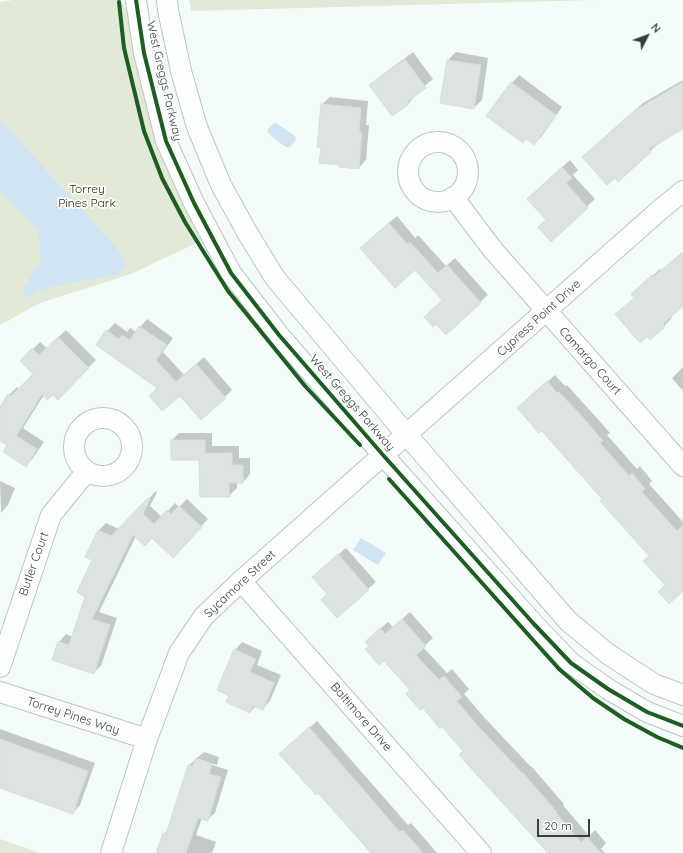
<!DOCTYPE html>
<html>
<head>
<meta charset="utf-8">
<style>
  body { margin:0 }
  #map { position:relative; width:683px; height:853px; overflow:hidden; background:#f4fcfa; font-family:Quicksand,sans-serif }
  canvas { display:block }
  .north { position:absolute; left:627px; top:16px; width:40px; height:40px; -webkit-text-stroke:3px #fff; paint-order:stroke; rotate:48deg; font-size:11px; font-weight:700; line-height:16px; text-align:center; color:#353e3c }
  .north::after { content:''; display:block; margin:auto; width:14px; height:18px; background:#353e3c; clip-path:polygon(50% 0,100% 100%,50% 72%,0 100%) }
  .scale { position:absolute; left:537px; top:819px; width:53px; height:18px; box-sizing:border-box; border:2px solid #353e3c; border-top:0; padding-left:5px; font-size:12px; line-height:14px; white-space:nowrap; color:#353e3c; -webkit-text-stroke:3px #fff; paint-order:stroke }
</style>
</head>
<body>
<div id="map">
<canvas width="683" height="853"></canvas>
<div class="north">N</div>
<div class="scale">20 m</div>
</div>
<script>
const ctx = document.querySelector('canvas').getContext('2d');
ctx.lineJoin = 'round';
function fillPath(path, color) { ctx.fillStyle = color; ctx.fill(path, 'evenodd'); }
const shape = rows => new Path2D(rows.map(r => 'M' + r).join(''));
function strokePath(path, color, width, dash) { ctx.strokeStyle = color; ctx.lineWidth = width; ctx.lineCap = dash ? 'butt' : 'round'; ctx.setLineDash(dash || []); ctx.stroke(path); }
function drawText(font, color, halo, rows, align = 'center') {
  ctx.font = font + ' Quicksand,sans-serif'; ctx.lineWidth = 3.5; ctx.setLineDash([]); ctx.textBaseline = 'middle'; ctx.strokeStyle = halo; ctx.fillStyle = color; for (const [text, x, y, turn = 0] of rows) {
    ctx.save(); ctx.translate(x, y); ctx.rotate((+turn || 0) * Math.PI / 180); ctx.textAlign = isNaN(turn) ? turn : align; if (halo) ctx.strokeText(text, 0, 0); ctx.fillText(text, 0, 0); ctx.restore();
  }
}
fillPath(shape([
  [13,0,119,0,128,10,140,81,160,147,205,239,131,274,40,303,0,325,0,2],
  [189,0,596,0,191,11],
  [0,839,40,853,0,853]
]), '#e2e9d7');
fillPath(shape([
  [0,119,118,250,126,266,119,274,46,288,27,298,23,289,41,259,38,231,0,190],
  [276,123,295,136,296,140,290,147,286,147,276,140,268,133,267,130,273,124],
  [361,538,386,553,378,565,353,550]
]), '#d0e4f4');
fillPath(shape([
  [413,52,433,79,414,95,415,96,408,104,393,115,371,85,378,78],
  [456,52,488,58,482,100,474,108,441,102,448,60],
  [519,75,562,107,542,136,534,144,527,138,523,142,512,83],
  [683,80,683,128,658,144,618,180,591,150,643,103],
  [330,97,368,101,366,125,369,125,366,160,359,168,322,146,322,104],
  [570,160,578,170,573,175,595,199,551,240,547,220,536,191],
  [397,216,415,238,418,235,446,266,455,258,488,295,480,302,443,300,415,269,369,240],
  [683,252,683,301,670,316,672,318,664,326,624,307,635,297,640,287,660,269,661,270],
  [147,319,173,338,163,352,184,375,204,357,232,390,225,397,180,394,158,388,98,344,107,331,115,323,127,332,130,328,136,332],
  [66,330,96,360,58,398,53,393,44,395,23,428,44,442,33,458,26,466,9,445,0,439,0,409,9,395,17,387,19,389,34,374,21,361,40,342,47,348],
  [683,367,683,391,672,378],
  [555,375,565,386,567,385,594,415,610,433,607,435,637,469,640,466,652,481,649,484,683,522,683,589,666,585,650,555,603,499,526,401],
  [179,433,212,433,212,446,239,446,239,458,250,458,250,474,243,482,237,482,237,488,229,496,200,459,172,440],
  [0,481,15,488,8,505,1,513],
  [156,491,157,492,150,506,162,517,175,503,179,507,187,499,208,519,180,549,152,537,136,536,99,612,117,618,101,666,93,673,59,642,66,634,73,637,86,596,93,560,86,556,99,530,106,523,119,529],
  [346,548,376,582,337,616,321,570],
  [410,612,433,638,423,647,447,673,452,669,469,689,464,694,484,717,530,766,531,766,564,804,563,805,589,836,595,830,606,843,601,849,605,853,549,853,465,751,370,645,374,634,388,622,393,627],
  [242,642,262,651,257,665,281,675,270,701,263,708,256,706,250,712,235,650],
  [317,721,408,825,411,823,437,853,375,853,288,747],
  [0,729,95,763,80,805,73,813,0,788],
  [204,752,219,757,217,765,199,759,197,760,228,770,215,813,207,820,202,818,196,835,216,842,212,853,160,853,164,834,169,829,189,765]
]), '#0003');
const building = shape([
  [405,59,426,88,407,102,408,105,392,116,369,85,405,59],
  [447,60,481,65,474,109,440,103,447,60],
  [511,82,556,115,534,145,526,139,523,143,486,116,511,82],
  [683,82,683,129,649,149,651,152,618,182,615,178,607,185,582,157,634,111,683,82],
  [321,104,361,108,359,132,362,132,359,169,339,167,339,165,319,163,321,147,317,147,321,104],
  [562,167,572,178,566,183,588,208,551,242,538,227,546,220,527,199,562,167],
  [389,223,407,244,410,242,438,273,447,265,481,303,446,335,436,324,433,327,424,317,442,300,415,270,395,288,360,248,389,223],
  [683,252,683,306,663,324,665,327,650,340,647,337,640,343,615,314,634,298,631,294,652,275,653,277,683,252],
  [139,326,167,345,156,360,176,382,196,364,226,398,201,420,180,396,162,411,149,396,157,388,96,345,106,330,119,339,122,335,130,340,139,326],
  [58,337,89,368,58,400,53,395,47,400,42,394,16,436,37,449,26,467,3,452,7,445,0,441,0,407,8,394,11,396,33,374,20,361,32,348,39,355,58,337],
  [547,381,557,393,559,392,587,422,603,441,600,443,629,476,632,473,645,489,642,492,677,531,683,525,683,591,669,604,658,592,665,585,643,561,649,556,600,501,602,499,542,431,539,433,517,408,547,381],
  [171,440,205,440,205,453,232,453,232,465,243,465,243,483,229,483,230,497,200,497,199,460,171,460,171,440],
  [148,498,150,499,143,514,154,524,167,510,171,514,179,506,202,527,173,558,152,538,145,546,133,535,92,619,110,625,94,674,52,660,58,641,69,645,85,597,77,592,92,560,85,557,98,530,111,536,148,498],
  [338,554,369,590,337,618,321,600,327,594,312,577,338,554],
  [402,619,426,646,416,655,439,680,444,676,462,697,457,701,477,725,522,773,522,772,557,812,556,813,581,842,587,837,601,853,548,853,459,755,463,751,442,727,440,729,423,708,420,710,406,694,410,690,384,661,379,665,365,649,369,646,365,642,380,628,385,634,402,619],
  [234,649,256,659,250,672,274,683,263,710,253,706,250,713,226,702,229,696,217,690,234,649],
  [309,727,400,832,403,830,423,853,371,853,318,793,316,795,279,754,309,727],
  [0,739,88,771,73,814,0,788,0,739],
  [195,759,212,764,209,774,221,777,208,821,198,818,186,853,156,853,163,833,166,834,188,765,193,766,195,759]
]);
fillPath(building, '#dde3e0');
strokePath(building, '#d7ddda', 1);
const minor = shape([
  [136,0,144,53,166,141,194,203,231,273,279,335,383,455,533,623,571,663,608,689,647,712,683,726],
  [167,0,168,10,181,71,197,127,221,185,248,234,275,278,406,434,568,621,608,654,654,684,683,695],
  '408 172a30 30 0 1 1 60 0a30 30 0 1 1-60 0Z',
  [453,197,493,250,683,466],
  '74 447a29 29 0 1 1 58 0a29 29 0 1 1-58 0Z',
  [241,581,481,853],
  [0,667,51,515,87,471],
  [0,692,147,739],
  [111,853,147,739,179,653,204,616,241,581,383,455,661,209,683,191]
]);
strokePath(minor, '#bcc4c2', 22);
strokePath(minor, '#fdfffe', 20);
strokePath(shape([
  [136,0,144,53,166,141,194,203,231,273,279,335,383,455,533,623,571,663,608,689,647,712,683,726],
  [119,2,124,48,144,131,162,178,185,222,228,291,305,386,360,445],
  [389,479,559,669,593,698,624,719,657,737,683,748]
]), '#1b5e20', 4);
drawText('12px', '#353e3c', '#fff', [
  ["West Greggs Parkway",164,81,77],
  ["Cypress Point Drive",539,318,-42],
  ["Camargo Court",590,361,48],
  ["West Greggs Parkway",352,403,49],
  ["Butler Court",34,564,-71],
  ["Sycamore Street",240,584,-43],
  ["Torrey Pines Way",73,716,18],
  ["Baltimore Drive",361,717,49]
]);
drawText('12px', '#282d04', '#fff', [
  ["Torrey",87,189],
  ["Pines Park",87,203]
]);
</script>
</body>
</html>
